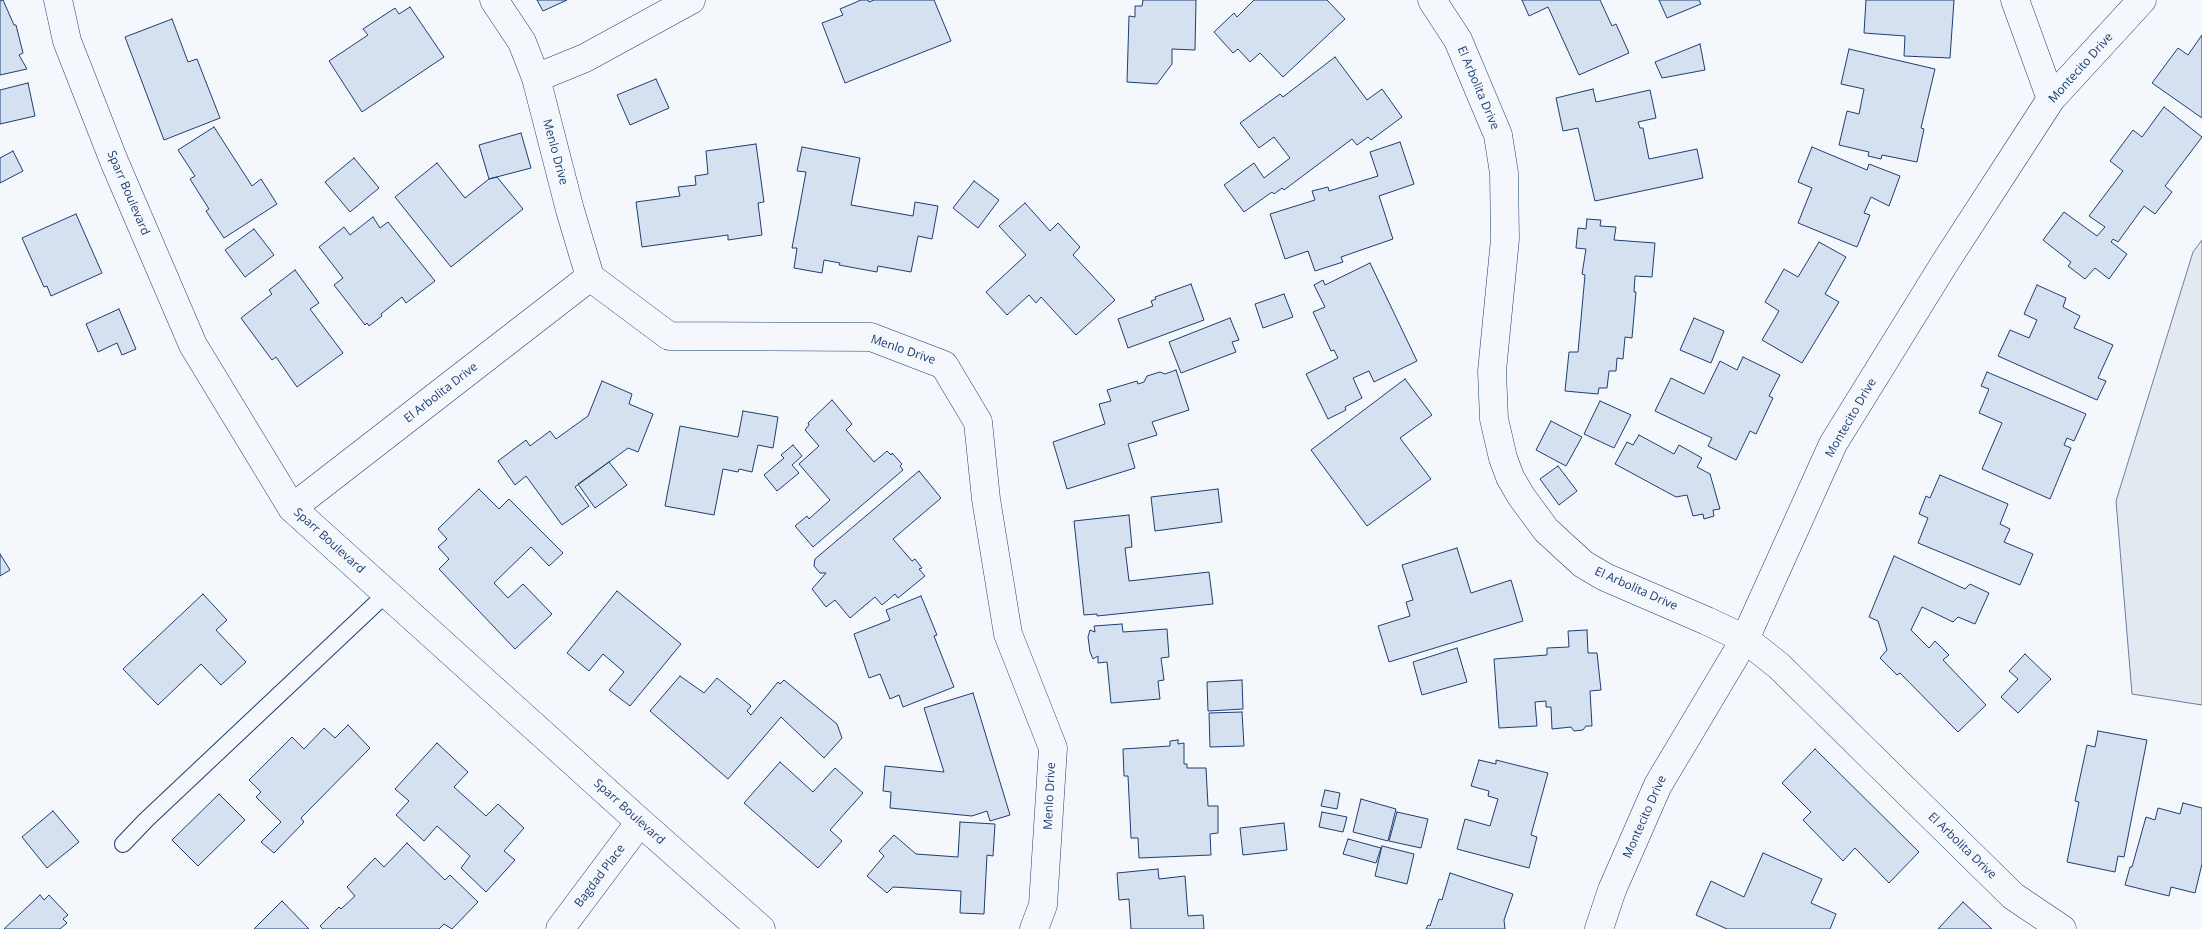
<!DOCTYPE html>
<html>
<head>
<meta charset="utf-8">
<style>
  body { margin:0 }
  canvas { display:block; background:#f4f7fb }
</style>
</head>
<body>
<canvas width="2202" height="929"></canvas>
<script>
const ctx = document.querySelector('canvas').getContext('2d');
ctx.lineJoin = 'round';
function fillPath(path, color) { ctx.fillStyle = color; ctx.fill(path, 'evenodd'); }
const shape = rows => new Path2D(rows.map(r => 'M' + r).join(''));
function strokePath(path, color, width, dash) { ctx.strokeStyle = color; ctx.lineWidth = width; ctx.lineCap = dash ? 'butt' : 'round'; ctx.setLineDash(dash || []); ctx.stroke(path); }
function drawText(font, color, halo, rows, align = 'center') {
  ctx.font = font + ' "Open Sans",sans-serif'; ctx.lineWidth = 4; ctx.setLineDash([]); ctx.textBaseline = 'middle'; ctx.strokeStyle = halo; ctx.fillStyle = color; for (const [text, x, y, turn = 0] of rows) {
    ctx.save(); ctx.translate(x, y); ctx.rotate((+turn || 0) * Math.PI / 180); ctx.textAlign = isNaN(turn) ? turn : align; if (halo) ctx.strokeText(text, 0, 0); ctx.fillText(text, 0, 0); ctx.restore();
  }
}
const green = shape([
  [2202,240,2202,705,2132,694,2116,501,2193,252,2202,240]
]);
fillPath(green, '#e3e9f0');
strokePath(green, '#687fa3', 1);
const building = shape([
  [3,0,14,25,16,25,23,53,19,55,27,69,0,75,0,1,3,0],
  [537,0,567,0,543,11,537,0],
  [861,0,868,0,869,2,874,0,934,0,951,41,845,83,822,23,843,15,840,9,861,0],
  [1143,0,1196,0,1195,50,1172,49,1172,64,1157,84,1127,82,1129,16,1135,17,1135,6,1142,6,1143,0],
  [1254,0,1327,0,1345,19,1283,77,1260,53,1250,62,1238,49,1233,53,1214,32,1234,13,1237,17,1254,0],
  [1522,0,1600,0,1612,26,1616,24,1629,53,1579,75,1548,7,1529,16,1522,0],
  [1659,0,1699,0,1701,4,1667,18,1659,0],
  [1866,0,1954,0,1950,58,1904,56,1905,36,1864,33,1866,0],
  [410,7,444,57,362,112,329,61,368,35,363,29,395,8,399,14,410,7],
  [172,19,188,62,197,59,220,118,164,140,125,37,172,19],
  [2202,35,2202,118,2152,83,2178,48,2188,55,2202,35],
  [1700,44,1705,70,1662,78,1655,62,1700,44],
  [1849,49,1935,69,1921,128,1924,129,1917,162,1882,155,1881,159,1868,156,1869,152,1839,145,1847,111,1859,114,1864,89,1841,84,1849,49],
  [1335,57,1367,100,1382,89,1402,117,1371,140,1368,137,1357,145,1352,139,1284,190,1282,188,1274,194,1272,192,1244,212,1224,185,1254,163,1264,178,1290,158,1274,137,1259,148,1240,123,1280,94,1283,97,1335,57],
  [656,79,669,108,630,125,617,95,656,79],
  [28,83,35,116,0,124,0,90,28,83],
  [1593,89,1596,102,1650,90,1656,118,1638,122,1640,128,1643,128,1649,159,1697,149,1703,178,1595,201,1578,128,1563,131,1556,98,1593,89],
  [2164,107,2202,137,2165,186,2172,192,2155,214,2144,206,2118,242,2113,239,2111,242,2127,254,2109,279,2095,268,2085,279,2068,266,2071,262,2043,240,2064,212,2097,236,2105,227,2089,216,2123,171,2110,161,2133,130,2142,137,2164,107],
  [214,127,252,186,261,179,277,204,224,238,206,211,209,209,190,179,195,176,178,150,214,127],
  [521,133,531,168,489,179,479,145,521,133],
  [1400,142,1414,184,1379,196,1393,239,1341,257,1343,262,1315,271,1308,251,1285,259,1270,214,1315,200,1312,191,1328,187,1329,191,1378,176,1370,152,1400,142],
  [756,144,764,202,758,203,762,235,728,240,728,235,642,247,636,202,680,196,678,187,696,185,695,176,708,174,706,151,756,144],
  [802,147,860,158,851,205,913,216,915,202,938,206,932,239,918,236,911,272,878,266,877,272,839,265,840,263,824,260,822,273,794,268,797,248,792,248,806,172,797,171,802,147],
  [1812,147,1867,170,1869,164,1900,176,1889,206,1871,197,1864,213,1870,215,1857,247,1798,223,1812,188,1798,182,1812,147],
  [13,151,23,171,0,183,0,158,13,151],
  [354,158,379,188,350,212,325,182,354,158],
  [437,163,465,198,489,179,497,177,523,209,451,267,395,197,437,163],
  [974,181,999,200,978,228,953,208,974,181],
  [1025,203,1050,231,1058,223,1080,247,1073,255,1115,300,1076,335,1041,297,1036,303,1029,295,1007,315,986,292,1026,255,999,226,1025,203],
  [76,214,102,273,51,296,47,286,44,287,22,238,76,214],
  [373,217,380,228,388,222,435,281,406,303,402,297,381,314,382,316,369,326,367,323,365,325,334,285,343,278,319,247,344,227,350,235,373,217],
  [1587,219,1601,220,1600,226,1616,227,1614,240,1655,243,1652,277,1635,276,1634,292,1636,292,1632,338,1625,337,1623,359,1617,358,1616,371,1609,371,1607,388,1599,388,1598,394,1565,391,1569,352,1578,352,1585,275,1582,274,1586,249,1576,248,1578,228,1586,229,1587,219],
  [254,229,274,255,245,277,225,250,254,229],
  [1819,242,1846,257,1825,294,1839,302,1802,363,1762,340,1779,311,1765,302,1784,269,1798,277,1819,242],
  [1370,263,1417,361,1374,382,1369,371,1353,378,1362,398,1345,407,1346,410,1328,419,1306,374,1338,358,1334,350,1331,351,1313,312,1325,307,1314,285,1323,280,1325,285,1370,263],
  [295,270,319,303,310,309,343,353,297,387,276,357,272,360,241,318,272,294,269,290,295,270],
  [1191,284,1204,320,1128,348,1118,319,1153,306,1151,301,1156,299,1155,297,1191,284],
  [2037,285,2066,298,2063,307,2080,316,2074,328,2113,345,2098,378,2106,381,2097,400,1998,356,2010,330,2029,338,2037,320,2024,314,2037,285],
  [1284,294,1293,317,1263,328,1255,304,1284,294],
  [119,309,136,349,122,355,117,343,98,352,86,324,119,309],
  [1230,318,1239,340,1232,342,1236,352,1181,373,1169,342,1230,318],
  [1694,318,1724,331,1711,363,1680,350,1694,318],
  [1743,357,1780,375,1769,396,1773,398,1756,434,1750,431,1736,460,1708,446,1712,438,1655,411,1671,378,1704,394,1720,361,1737,370,1743,357],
  [1176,370,1189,410,1152,422,1157,435,1128,444,1135,468,1067,489,1053,442,1105,424,1099,404,1111,401,1107,390,1137,381,1138,384,1144,382,1147,376,1160,372,1165,374,1176,370],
  [1987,372,2086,414,2074,441,2067,438,2064,445,2071,448,2050,499,1982,469,2002,423,1979,413,1989,389,1981,386,1987,372],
  [1405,379,1432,415,1400,438,1431,479,1367,526,1311,450,1405,379],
  [602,381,632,394,629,404,653,414,638,452,628,448,575,487,589,506,562,525,526,476,515,485,498,461,526,440,530,446,550,431,556,439,588,416,602,381],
  [832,400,852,424,846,430,874,462,887,451,891,455,892,453,902,464,900,466,903,470,813,547,795,526,807,516,809,519,830,500,799,464,819,446,805,430,809,425,808,423,832,400],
  [1600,401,1631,415,1614,448,1584,434,1600,401],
  [743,411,778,417,773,448,758,445,752,472,739,469,738,472,723,469,714,515,665,506,680,426,738,437,743,411],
  [1551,421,1582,437,1566,466,1536,450,1551,421],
  [1639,435,1674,454,1679,445,1702,458,1697,467,1710,474,1720,509,1713,510,1714,516,1704,519,1703,514,1693,516,1687,495,1676,497,1615,464,1627,442,1633,445,1639,435],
  [793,445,802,456,792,465,799,473,777,491,764,475,784,458,781,455,793,445],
  [609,462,627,485,595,508,578,484,609,462],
  [1558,466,1577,491,1559,505,1540,479,1558,466],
  [919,471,941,498,893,539,912,561,915,559,922,568,919,569,925,576,898,598,895,594,882,605,875,597,850,618,835,600,826,607,812,589,826,573,820,573,814,566,815,559,919,471],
  [1940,475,2008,504,2000,524,2010,529,2004,542,2033,554,2020,585,1918,543,1928,518,1919,514,1926,496,1930,498,1940,475],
  [479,489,499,509,509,499,563,553,549,566,531,547,494,583,508,598,523,584,552,614,515,649,439,569,449,559,438,547,447,539,438,529,479,489],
  [1218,489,1222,522,1155,531,1151,497,1218,489],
  [1129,515,1132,547,1125,548,1129,581,1209,572,1213,604,1097,616,1097,614,1084,615,1074,521,1129,515],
  [1457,548,1471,593,1511,580,1523,621,1389,662,1378,626,1410,616,1406,602,1413,600,1402,565,1457,548],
  [0,554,10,570,0,576,0,554],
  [1894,556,1965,589,1970,584,1989,593,1975,624,1958,617,1953,622,1922,607,1911,630,1929,648,1935,641,1949,655,1943,660,1986,705,1958,732,1900,673,1897,675,1880,658,1887,650,1878,621,1869,617,1894,556],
  [617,591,681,644,630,706,609,690,624,672,603,654,589,671,567,653,617,591],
  [203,594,227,620,216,630,246,662,221,685,201,664,158,705,123,669,203,594],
  [921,596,937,635,934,636,954,687,903,707,899,695,890,699,880,674,869,678,854,634,890,620,886,610,921,596],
  [1122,624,1123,632,1167,629,1169,657,1161,658,1164,680,1158,681,1160,699,1111,703,1107,662,1098,663,1098,656,1093,659,1090,652,1088,637,1090,630,1095,632,1094,626,1122,624],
  [1587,630,1588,653,1597,653,1601,690,1590,691,1592,726,1586,726,1583,730,1574,731,1571,727,1552,729,1551,707,1546,707,1546,701,1535,702,1537,726,1499,728,1494,659,1547,655,1547,648,1569,647,1568,631,1587,630],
  [1457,648,1467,682,1422,695,1413,662,1457,648],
  [2025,654,2051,679,2018,713,2001,697,2018,679,2009,671,2025,654],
  [680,676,704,693,717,678,751,706,747,711,751,715,778,682,780,684,784,680,837,724,842,738,824,758,781,717,728,779,650,711,680,676],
  [1242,680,1243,709,1208,711,1207,682,1242,680],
  [973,693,1010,815,990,821,987,811,972,816,890,808,891,792,883,791,885,766,944,772,924,708,973,693],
  [1242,712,1244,746,1210,747,1209,713,1242,712],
  [348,725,370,748,301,818,304,822,274,853,261,842,281,822,256,797,261,792,249,780,292,737,304,749,324,728,335,738,348,725],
  [2098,731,2147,740,2124,857,2118,856,2115,872,2067,862,2079,802,2075,801,2087,745,2095,747,2098,731],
  [1178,740,1178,744,1184,743,1184,764,1187,764,1187,768,1206,768,1208,806,1218,806,1218,833,1210,834,1211,855,1139,858,1138,838,1131,838,1128,776,1124,776,1123,749,1170,746,1170,741,1178,740],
  [437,743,468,772,454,787,486,816,498,804,524,828,504,851,515,860,486,892,461,868,470,856,437,826,424,841,396,815,409,801,395,789,437,743],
  [1815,749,1919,852,1889,883,1855,848,1843,861,1803,820,1811,812,1782,783,1815,749],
  [1479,760,1496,764,1496,760,1548,773,1531,835,1537,837,1529,868,1457,849,1465,819,1490,826,1498,799,1488,796,1489,791,1471,786,1479,760],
  [780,762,813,792,835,768,863,793,830,830,842,841,818,868,744,803,780,762],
  [1325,790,1340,793,1337,809,1321,806,1325,790],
  [219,794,245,820,198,866,172,840,219,794],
  [1361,799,1396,809,1388,841,1353,832,1361,799],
  [2183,803,2202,808,2202,864,2195,893,2171,887,2169,896,2125,885,2130,867,2132,867,2146,817,2155,820,2158,808,2180,814,2183,803],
  [53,811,79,842,47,868,22,837,53,811],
  [1322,812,1347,817,1343,832,1319,827,1322,812],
  [1397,812,1428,819,1421,848,1389,841,1397,812],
  [960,822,995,824,993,856,987,855,984,914,960,913,961,891,893,887,887,893,867,876,884,856,879,851,894,835,916,854,958,857,960,822],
  [1284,823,1287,850,1243,855,1240,828,1284,823],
  [1348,839,1381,848,1376,863,1343,854,1348,839],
  [407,843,445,880,450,875,478,902,452,929,444,924,439,929,323,929,320,926,339,907,341,909,355,896,347,887,375,858,384,867,407,843],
  [1382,846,1414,854,1407,884,1375,876,1382,846],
  [1763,853,1822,879,1811,903,1836,914,1830,929,1727,929,1696,915,1711,881,1744,897,1763,853],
  [1158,869,1159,879,1185,876,1188,916,1203,915,1204,929,1131,929,1129,899,1119,900,1117,873,1158,869],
  [1450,873,1513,894,1504,920,1505,929,1426,929,1428,925,1430,926,1439,899,1442,900,1450,873],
  [40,895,44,900,49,895,68,915,63,919,67,923,60,929,4,929,40,895],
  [282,901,309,929,254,929,282,901],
  [1963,902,1992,929,1938,929,1963,902]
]);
fillPath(building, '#d5e0f0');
strokePath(building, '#1d3f73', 1);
const lane = shape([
  [123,844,146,820,387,593]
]);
const street = shape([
  [494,0,522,42,536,78,570,210,590,277,669,336,871,337,944,365,978,422,986,499,1008,634,1053,748,1043,905,1034,929],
  [1432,0,1458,40,1498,135,1504,173,1505,239,1492,371,1494,419,1503,458,1510,477,1521,496,1546,530,1583,564,1605,577,1707,621,1745,639,1779,666,2013,896,2062,929],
  [2015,0,2051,99],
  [536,78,585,58,691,0],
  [292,508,590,277],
  [560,929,640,822],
  [1599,929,1612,890,1658,785,1745,639,1833,444,1946,261,2051,99,2142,0]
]);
const secondary = shape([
  [58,0,67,41,114,161,193,345,292,508,640,822,761,929]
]);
strokePath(lane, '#1d3f73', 18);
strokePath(street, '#1d3f73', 29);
strokePath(secondary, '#1d3f73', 29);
strokePath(lane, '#f4f7fb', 16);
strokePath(street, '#f4f7fb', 28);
strokePath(secondary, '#f4f7fb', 28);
drawText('12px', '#1d3f73', '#f4f7fb', [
  ["Montecito Drive",2081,68,-48],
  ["El Arbolita Drive",1478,88,67],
  ["Menlo Drive",555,152,75],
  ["Sparr Boulevard",128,193,67],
  ["Menlo Drive",903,350,19],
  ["El Arbolita Drive",441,393,-38],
  ["Montecito Drive",1851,418,-60],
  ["Sparr Boulevard",329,541,42],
  ["El Arbolita Drive",1636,589,24],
  ["Menlo Drive",1050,796,-87],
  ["Sparr Boulevard",629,812,42],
  ["Montecito Drive",1645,817,-66],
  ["El Arbolita Drive",1962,846,44],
  ["Bagdad Place",600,876,-53]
]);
</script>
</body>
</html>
